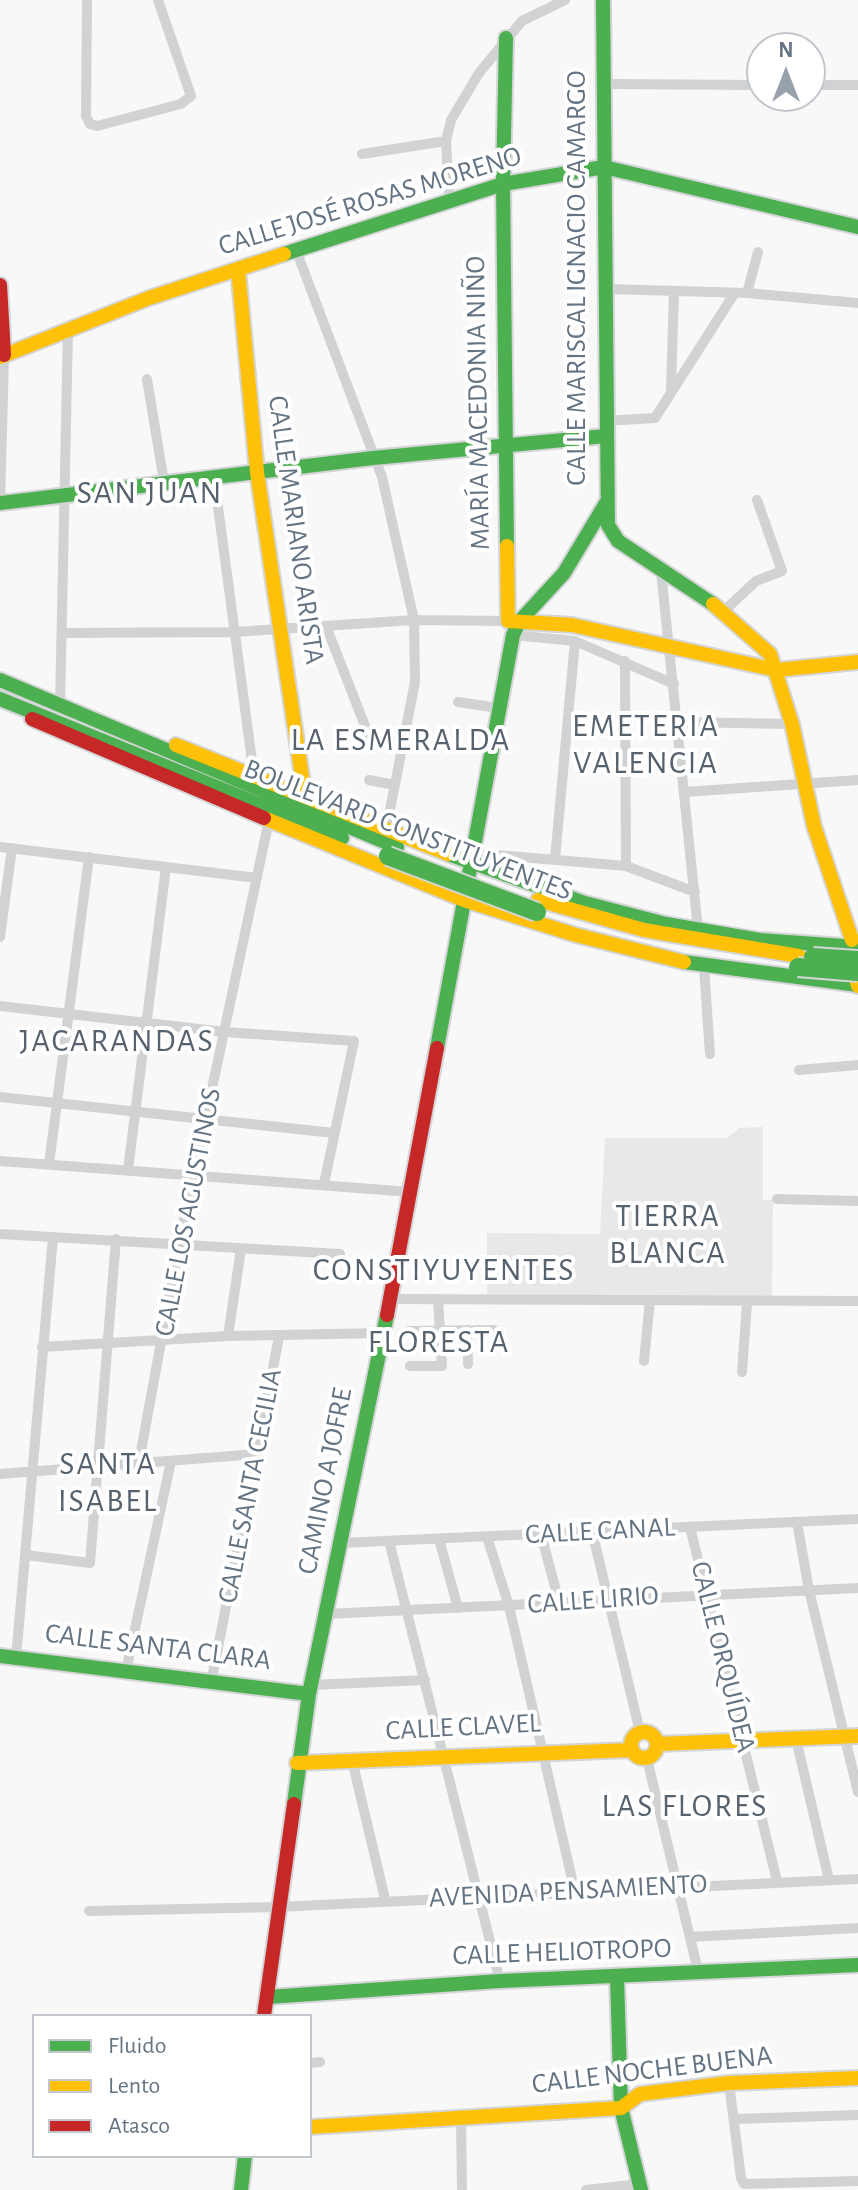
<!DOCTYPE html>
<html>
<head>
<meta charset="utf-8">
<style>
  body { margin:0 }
  #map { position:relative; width:858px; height:2190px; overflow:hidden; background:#f8f8f8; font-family:"Alegreya Sans",sans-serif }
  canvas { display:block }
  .legend { position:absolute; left:32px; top:2014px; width:280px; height:144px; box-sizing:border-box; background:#fff; border:2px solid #c1c7cd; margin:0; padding:10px 14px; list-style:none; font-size:24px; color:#647483 }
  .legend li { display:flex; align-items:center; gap:16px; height:40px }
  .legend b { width:40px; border:2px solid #c1c7cd }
  .north { position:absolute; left:746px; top:32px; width:80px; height:80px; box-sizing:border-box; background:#fff; border:2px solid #c1c7cd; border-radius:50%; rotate:0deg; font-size:22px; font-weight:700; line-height:32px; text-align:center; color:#647483 }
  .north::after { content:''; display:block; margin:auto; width:28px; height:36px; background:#98a2ac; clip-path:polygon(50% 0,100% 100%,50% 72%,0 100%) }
</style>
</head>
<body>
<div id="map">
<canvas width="858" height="2190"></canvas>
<ul class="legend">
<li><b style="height:10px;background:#4caf50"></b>Fluido</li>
<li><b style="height:10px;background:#ffc107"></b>Lento</li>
<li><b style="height:10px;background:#c62828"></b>Atasco</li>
</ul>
<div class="north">N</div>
</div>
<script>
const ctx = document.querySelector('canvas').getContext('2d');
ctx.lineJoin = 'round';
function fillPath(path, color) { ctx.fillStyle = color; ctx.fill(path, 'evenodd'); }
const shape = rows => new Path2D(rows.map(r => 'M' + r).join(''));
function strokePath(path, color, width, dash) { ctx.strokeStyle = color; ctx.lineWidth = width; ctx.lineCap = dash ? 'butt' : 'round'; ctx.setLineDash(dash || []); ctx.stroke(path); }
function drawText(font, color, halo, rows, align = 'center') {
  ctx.font = font + ' "Alegreya Sans",sans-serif'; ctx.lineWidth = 8; ctx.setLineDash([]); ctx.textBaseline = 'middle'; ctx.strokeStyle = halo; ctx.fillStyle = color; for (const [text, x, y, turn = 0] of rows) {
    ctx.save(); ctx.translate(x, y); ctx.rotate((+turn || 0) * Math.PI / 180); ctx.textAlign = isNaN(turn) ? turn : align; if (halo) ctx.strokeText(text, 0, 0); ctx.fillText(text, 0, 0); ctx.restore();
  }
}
fillPath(shape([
  [763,1127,763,1200,773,1200,772,1297,487,1294,487,1233,600,1234,605,1138,727,1138,739,1128]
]), '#e7e8e9');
const fast = shape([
  [603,0,608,525,618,541,713,604],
  [506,38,503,184,507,546],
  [284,254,503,184,604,167,858,227],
  [0,503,373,458,606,436],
  [0,680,397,847],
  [0,699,342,838],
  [448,854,585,903,666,924,760,940,858,947],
  [684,962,858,985],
  [437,1048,513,635,519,622,564,573,606,503],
  [0,1656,309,1694],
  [294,1804,309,1694,387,1315],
  [617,1977,621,2108,641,2190],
  [268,1997,500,1981,858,1965],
  [241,2190,245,2156]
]);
const slow = shape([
  [238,269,257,472,305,797],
  [0,357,149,298,284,254],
  [507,546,508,621,572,625,776,670,858,662],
  [713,604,770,654,792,724,814,826,852,940],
  [176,745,448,854],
  [264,818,464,900,576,935,684,962],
  [538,900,644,930,799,956],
  [851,960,858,986],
  '631 1745a13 13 0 1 1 26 0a13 13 0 1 1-26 0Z',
  [657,1744,858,1736],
  [297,1763,631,1750],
  [310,2127,621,2108,640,2094,729,2083,858,2078]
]);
const jam = shape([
  [0,285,4,355],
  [32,719,264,818],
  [387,1315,437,1048],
  [264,2016,294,1804]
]);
strokePath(fast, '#d4d5d7', 18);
strokePath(slow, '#d4d5d7', 18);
strokePath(jam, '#d4d5d7', 18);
strokePath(shape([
  [87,0,86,116,90,124,97,126,181,104,191,96,158,0],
  [604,84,762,85],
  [810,85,858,85],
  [362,154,446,141],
  [449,200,446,141,451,120,479,73,522,21,565,0],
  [296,250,382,477,414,620,415,682,386,830],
  [607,289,747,293,858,303],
  [747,293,758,252],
  [147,379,164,482],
  [671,389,674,291],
  [605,421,655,418,734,294],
  [214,477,254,776],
  [0,506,4,355],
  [661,571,698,930],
  [724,611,756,581,782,571,757,500],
  [326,626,369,736,403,743],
  [62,633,234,632,414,620,508,621],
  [513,635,575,641,674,684],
  [625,661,626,866],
  [458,702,498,708],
  [60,706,68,330],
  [678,722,792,724],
  [369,780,395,785],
  [684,792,858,780],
  [0,847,257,878],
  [474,853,626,866,695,892],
  [555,859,575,641],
  [0,937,12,848],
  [704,967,710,1054],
  [0,1006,225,1032,354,1041,324,1184],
  [799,1070,858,1065],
  [0,1097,334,1133],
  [0,1161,411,1192],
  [49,1164,89,857],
  [128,1170,166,867],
  [777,1199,858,1201],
  [0,1234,340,1254],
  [390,1299,858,1301],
  [467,1330,468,1364],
  [408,1331,494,1330],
  [228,1336,241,1249],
  [42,1347,228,1336,382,1333],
  [644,1361,650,1300],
  [410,1366,442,1366,438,1299],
  [742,1372,747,1303],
  [139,1462,179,1244,269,820],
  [0,1474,257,1454],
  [797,1522,809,1590,858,1792],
  [690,1527,777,1881],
  [592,1531,640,1732],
  [541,1534,559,1602],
  [487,1537,509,1606,575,1892],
  [439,1539,458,1608],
  [389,1541,500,1981],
  [341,1543,858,1519],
  [26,1555,90,1563,116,1239],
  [327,1614,858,1588],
  [16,1658,53,1237],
  [126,1671,171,1461],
  [211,1683,279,1337],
  [311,1685,425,1680],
  [796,1739,829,1880],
  [647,1759,699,1975],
  [352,1760,385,1899],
  [89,1911,278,1907,858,1879],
  [690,1937,858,1928],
  [310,2063,320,2062],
  [729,2083,741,2178,744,2184,858,2181],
  [461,2119,462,2190],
  [735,2119,858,2115],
  [586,2190,640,2184]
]), '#d0d2d3', 10);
strokePath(fast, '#4caf50', 14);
strokePath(slow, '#ffc107', 14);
strokePath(jam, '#c62828', 14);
const fastBridge = shape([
  [388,856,537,912],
  [813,957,858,960],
  [798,967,858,972]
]);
strokePath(fastBridge, '#d5d6d6', 22, []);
strokePath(fastBridge, '#4caf50', 18);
drawText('28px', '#647483', '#fff', [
  ["CALLE JOSÉ ROSAS MORENO",370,201,-17],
  ["CALLE MARISCAL IGNACIO CAMARGO",577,278,-90],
  ["MARÍA MACEDONIA NIÑO",478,403,-91],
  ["CALLE MARIANO ARISTA",296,530,82],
  ["BOULEVARD CONSTITUYENTES",408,830,21],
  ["CALLE LOS AGUSTINOS",188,1212,-79],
  ["CAMINO A JOFRE",325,1481,-79],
  ["CALLE SANTA CECILIA",250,1486,-79],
  ["CALLE CANAL",600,1531,-3],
  ["CALLE LIRIO",593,1600,-4],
  ["CALLE SANTA CLARA",158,1647,7],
  ["CALLE ORQUÍDEA",723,1657,76],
  ["CALLE CLAVEL",463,1727,-3],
  ["AVENIDA PENSAMIENTO",568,1891,-3],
  ["CALLE HELIOTROPO",562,1952,-2],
  ["CALLE NOCHE BUENA",652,2070,-7]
]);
ctx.letterSpacing = '2px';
drawText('32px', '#56626e', '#fff', [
  ["SAN JUAN",150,493],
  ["EMETERIA",646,726],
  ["VALENCIA",646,763],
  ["LA ESMERALDA",401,740],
  ["JACARANDAS",117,1041],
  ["TIERRA",668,1216],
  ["BLANCA",668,1253],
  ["CONSTIYUYENTES",444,1270],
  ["FLORESTA",439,1342],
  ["SANTA",108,1464],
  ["ISABEL",108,1501],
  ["LAS FLORES",685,1806]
]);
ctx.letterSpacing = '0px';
</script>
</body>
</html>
